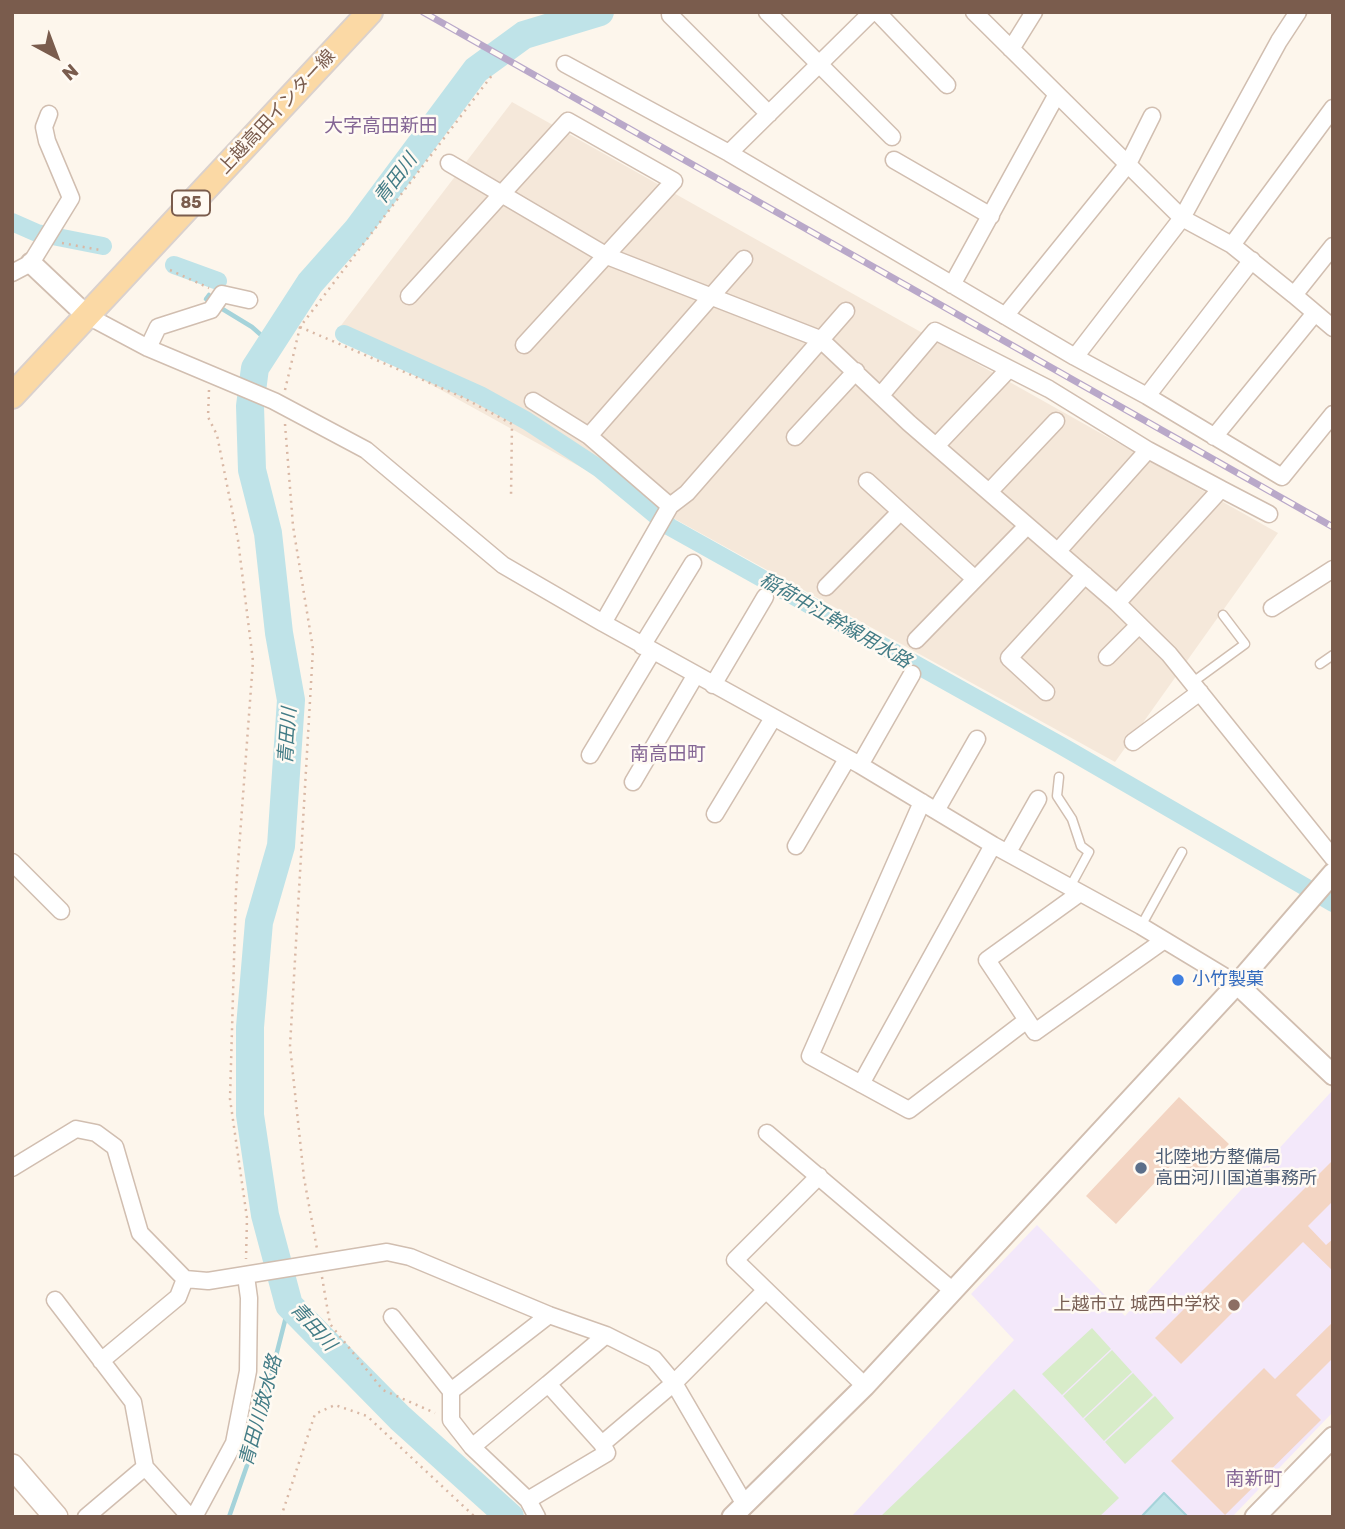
<!DOCTYPE html>
<html>
<head>
<meta charset="utf-8">
<style>
  body { margin:0 }
  #map { position:relative; width:1345px; height:1529px; overflow:hidden; background:#fdf6ec; font-family:Rubik,sans-serif }
  canvas { display:block }
  .frame { position:absolute; inset:0; border:14px solid #7a5c4d; pointer-events:none }
  .north { position:absolute; left:21px; top:21px; width:70px; height:70px; -webkit-text-stroke:5px #fffaf3; paint-order:stroke; rotate:139deg; font-size:19px; font-weight:700; line-height:28px; text-align:center; color:#7a5c4d }
  .north::after { content:''; display:block; margin:auto; width:24px; height:32px; background:#7a5c4d; clip-path:polygon(50% 0,100% 100%,50% 72%,0 100%) }
</style>
</head>
<body>
<div id="map">
<canvas width="1345" height="1529"></canvas>
<div class="frame"></div>
<div class="north">N</div>
</div>
<script>
const ctx = document.querySelector('canvas').getContext('2d');
ctx.lineJoin = 'round';
function fillPath(path, color) { ctx.fillStyle = color; ctx.fill(path, 'evenodd'); }
const shape = rows => new Path2D(rows.map(r => 'M' + r).join(''));
function strokePath(path, color, width, dash) { ctx.strokeStyle = color; ctx.lineWidth = width; ctx.lineCap = dash ? 'butt' : 'round'; ctx.setLineDash(dash || []); ctx.stroke(path); }
function drawText(font, color, halo, rows, align = 'center') {
  ctx.font = font + ' Rubik,"Noto Sans JP",sans-serif'; ctx.lineWidth = 5; ctx.setLineDash([]); ctx.textBaseline = 'middle'; ctx.strokeStyle = halo; ctx.fillStyle = color; for (const [text, x, y, turn = 0] of rows) {
    ctx.save(); ctx.translate(x, y); ctx.rotate((+turn || 0) * Math.PI / 180); ctx.textAlign = isNaN(turn) ? turn : align; if (halo) ctx.strokeText(text, 0, 0); ctx.fillText(text, 0, 0); ctx.restore();
  }
}
fillPath(shape([
  [512,102,1278,533,1115,762,336,332]
]), '#f5e8da');
fillPath(shape([
  [1331,1092,1333,1094,1333,1412,1232,1517,851,1517,1014,1340,971,1294,1037,1225,1125,1316]
]), '#f3e8fa');
fillPath(shape([
  [1092,1328,1111,1349,1062,1395,1042,1374],
  [1112,1350,1132,1372,1083,1418,1063,1396],
  [1133,1373,1153,1395,1104,1441,1084,1419],
  [1014,1389,1119,1498,1099,1517,880,1517],
  [1155,1396,1174,1418,1125,1464,1105,1442]
]), '#d8ecc9');
const water = shape([
  [1164,1493,1188,1517,1141,1517,1164,1493]
]);
fillPath(water, '#bfe3e8');
strokePath(water, '#a5d3da', 2);
strokePath(shape([
  [215,286,218,281],
  [209,295,206,299,252,327,270,343],
  [229,1517,251,1454,289,1305]
]), '#a5d3da', 4.5);
strokePath(shape([
  [12,222,37,233,103,246],
  [174,265,218,281],
  [344,334,480,395,527,421,600,469,670,527,1060,745,1333,903]
]), '#bfe3e8', 18);
strokePath(shape([
  [510,1517,400,1418,289,1305,265,1215,250,1115,250,1027,259,922,281,846,291,700,279,633,268,533,252,470,250,406,255,368,310,283,357,230,476,70,524,35,600,12]
]), '#bfe3e8', 28);
fillPath(shape([
  [1179,1097,1229,1144,1197,1177,1177,1159,1116,1224,1086,1196],
  [1333,1160,1333,1201,1308,1226,1326,1245,1333,1239,1333,1271,1303,1242,1181,1364,1155,1338],
  [1333,1322,1333,1358,1296,1395,1321,1420,1225,1515,1171,1461,1264,1368,1275,1379]
]), '#f3d5c3');
const service = shape([
  [1320,664,1333,655],
  [1193,682,1245,644,1223,615],
  [1059,777,1057,796,1072,819,1081,846,1089,852,1070,887],
  [1141,926,1182,852]
]);
const minor = shape([
  [767,12,892,137],
  [877,12,947,85],
  [974,12,1182,218,1232,245],
  [670,15,769,114],
  [1011,49,1034,12],
  [565,64,729,153,1075,357,1147,396,1282,477,1333,414],
  [729,153,872,12],
  [894,160,991,216],
  [449,163,607,256,820,339,909,423,1117,603,1169,654,1333,858],
  [1333,246,1294,295,1333,328],
  [744,259,589,436,670,506,687,493,846,311],
  [12,273,31,263,71,198,47,141,44,127,49,114],
  [952,285,1057,94],
  [1294,295,1232,245,1333,108],
  [409,296,568,121,674,181,524,345],
  [86,315,148,348,274,401,366,450,503,565,603,623],
  [1005,316,1128,164,1152,116],
  [148,348,158,327,211,310,222,294,249,300],
  [1075,357,1182,218,1279,41,1298,12],
  [881,395,935,331,1049,389,1148,450],
  [1147,396,1252,260],
  [533,401,589,436],
  [795,437,856,371],
  [1214,437,1315,313],
  [936,446,1009,369],
  [867,481,974,578],
  [989,492,1056,421],
  [670,506,603,623,860,765,993,845,1141,926,1237,984],
  [1058,551,1148,450,1221,489],
  [826,587,900,512],
  [1117,603,1221,489,1269,514],
  [1272,608,1333,569],
  [916,640,1027,526],
  [642,646,693,563],
  [1107,657,1139,625],
  [713,685,765,597],
  [1046,692,1009,658,1085,575],
  [1133,742,1200,692],
  [590,755,652,652],
  [860,765,912,674],
  [633,782,695,676],
  [922,802,810,1056,909,1110,1027,1020,987,960,1080,893],
  [937,809,977,739],
  [715,814,773,718],
  [796,846,847,759],
  [1008,852,1038,799],
  [12,862,61,911],
  [1027,1020,1035,1032,1163,941],
  [861,1084,993,845],
  [767,1133,952,1290],
  [12,1168,76,1129,96,1133,115,1147,140,1233,185,1279,208,1281,387,1252,410,1257,549,1315,606,1335,654,1359,674,1383,744,1503],
  [819,1176,735,1260,865,1386],
  [55,1300,133,1402,145,1467,190,1517],
  [392,1317,451,1391],
  [606,1335,548,1384,602,1444,674,1383,766,1290],
  [101,1361,178,1297,185,1279],
  [548,1384,472,1447,528,1500,607,1453,602,1444],
  [472,1447,451,1420,451,1391,549,1315],
  [528,1500,537,1517],
  [86,1517,145,1467],
  [194,1517,234,1443,248,1371,249,1298,246,1276]
]);
const tertiary = shape([
  [31,263,86,315],
  [1237,984,1333,1075],
  [732,1517,865,1386,1237,984,1333,873],
  [1255,1517,1333,1437]
]);
const secondary = shape([
  [12,1466,56,1517]
]);
const primary = shape([
  [12,396,370,12]
]);
strokePath(service, '#d1beb0', 11);
strokePath(minor, '#d1beb0', 19);
strokePath(tertiary, '#d1beb0', 23);
strokePath(secondary, '#d6c0b0', 26);
strokePath(primary, '#dad1cd', 28);
strokePath(shape([
  [62,243,100,250],
  [170,270,209,288],
  [300,327,460,396,512,424,511,497],
  [209,390,208,417,217,435,238,540,253,661,236,890,230,1099,247,1218,246,1259],
  [285,390,300,327,493,74],
  [285,424,293,526,313,649,290,1046,304,1178,317,1249],
  [322,1277,330,1324,383,1390,435,1413],
  [281,1517,315,1414,335,1405,367,1416,475,1517]
]), '#d9b8a5', 2.5, [2, 5]);
strokePath(service, '#fff', 8);
strokePath(minor, '#fff', 16);
strokePath(tertiary, '#fff', 19);
strokePath(secondary, '#fff', 23);
strokePath(primary, '#fbd9a5', 24);
const rail = shape([
  [423,12,1333,527]
]);
strokePath(rail, '#b9a8c9', 7);
strokePath(rail, '#fffaf3', 4.5, [13]);
for (const [x, y, r, color] of [
  [1178,980,7,"#3f7fe0"],
  [1141,1168,7,"#5c6f8a"],
  [1234,1305,7,"#8d6e63"]
]) { const dot = new Path2D(); dot.arc(x, y, r, 0, 2 * Math.PI); ctx.fillStyle = color; ctx.fill(dot); strokePath(dot, '#fffaf3', 2.5); }
for (const [x, y, w] of [
  [191,203,38]
]) { const box = new Path2D(); box.roundRect(x - w / 2, y - 12.5, w, 25, 5); ctx.fillStyle = '#fffaf3'; ctx.fill(box); strokePath(box, '#7a5c4d', 2); }
drawText('bold 16px', '#7a5c4d', null, [
  ["85",191,203]
]);
drawText('18px', '#7a5c4d', '#fffaf3', [
  ["上越高田インター線",277,112,-47]
]);
drawText('18px', '#366cbe', '#fffaf3', [
  ["小竹製菓",1192,980]
], 'left');
drawText('18px', '#4e5e75', '#fffaf3', [
  ["北陸地方整備局",1155,1158],
  ["高田河川国道事務所",1155,1179]
], 'left');
drawText('18px', '#785e54', '#fffaf3', [
  ["上越市立 城西中学校",1220,1305]
], 'right');
drawText('19px', '#846695', '#fffaf3', [
  ["大字高田新田",381,127],
  ["南高田町",668,755],
  ["南新町",1254,1480]
]);
drawText('italic 19px', '#437c86', '#fffaf3', [
  ["青田川",396,179,-53],
  ["稲荷中江幹線用水路",835,621,30],
  ["青田川",288,736,-86],
  ["青田川",313,1327,48],
  ["青田川放水路",261,1411,-75]
]);
</script>
</body>
</html>
